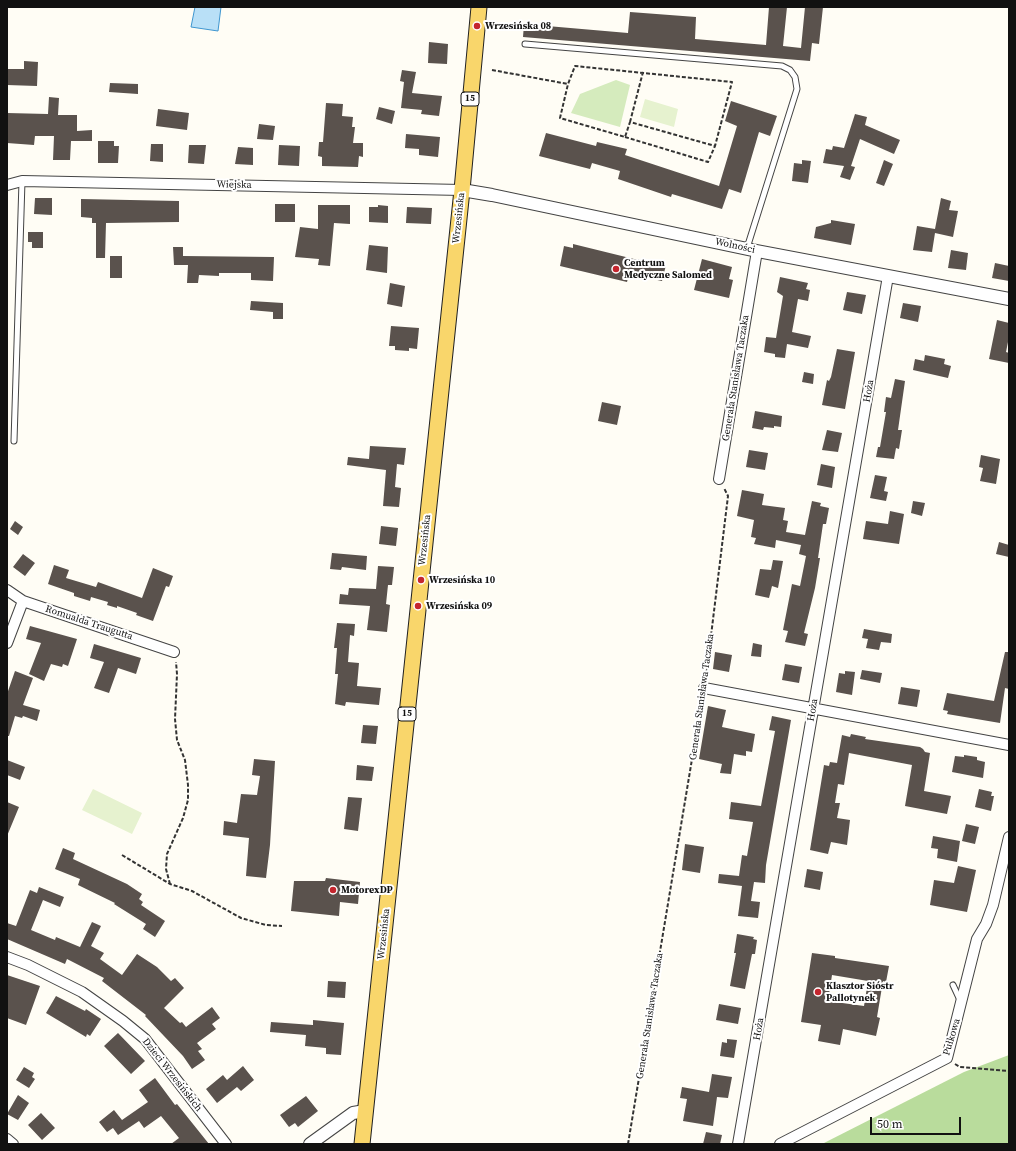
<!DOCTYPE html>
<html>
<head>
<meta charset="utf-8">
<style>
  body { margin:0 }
  #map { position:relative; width:1016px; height:1151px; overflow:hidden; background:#fffdf5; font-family:"Source Serif 4",serif }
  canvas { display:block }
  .frame { position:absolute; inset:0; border:8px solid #111; pointer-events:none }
  .scale { position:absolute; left:870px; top:1117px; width:91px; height:18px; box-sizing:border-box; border:2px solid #111; border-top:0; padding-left:5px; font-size:12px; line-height:14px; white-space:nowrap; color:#111; -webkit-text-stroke:3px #fff; paint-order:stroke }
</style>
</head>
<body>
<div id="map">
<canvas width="1016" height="1151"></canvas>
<div class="frame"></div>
<div class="scale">50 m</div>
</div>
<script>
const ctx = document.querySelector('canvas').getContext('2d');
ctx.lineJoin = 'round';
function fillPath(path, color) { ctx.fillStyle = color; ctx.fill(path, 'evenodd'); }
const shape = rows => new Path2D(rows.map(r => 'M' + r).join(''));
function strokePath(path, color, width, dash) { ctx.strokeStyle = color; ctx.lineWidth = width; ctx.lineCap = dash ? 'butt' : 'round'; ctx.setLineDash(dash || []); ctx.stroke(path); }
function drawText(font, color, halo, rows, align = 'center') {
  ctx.font = font + ' "Source Serif 4",serif'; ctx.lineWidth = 4; ctx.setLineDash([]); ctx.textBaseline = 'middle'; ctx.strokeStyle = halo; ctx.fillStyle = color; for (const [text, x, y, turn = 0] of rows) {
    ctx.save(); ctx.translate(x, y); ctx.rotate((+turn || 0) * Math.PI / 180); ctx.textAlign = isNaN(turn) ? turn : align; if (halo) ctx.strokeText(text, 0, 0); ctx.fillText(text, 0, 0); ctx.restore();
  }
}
fillPath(shape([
  [616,80,630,85,620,127,571,113,580,94]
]), '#d5ebbd');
fillPath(shape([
  [1009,1055,1009,1144,822,1144,964,1072]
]), '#b9dc9c');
fillPath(shape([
  [645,99,678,109,674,127,640,117],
  [93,789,142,813,132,834,82,810]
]), '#e6f2cf');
const water = shape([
  [195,7,221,7,218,31,191,27,195,7]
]);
fillPath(water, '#b9e0f7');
strokePath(water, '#3f96cf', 1);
fillPath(shape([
  [769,7,787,7,783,46,801,48,805,7,823,7,819,44,812,43,810,61,523,37,524,24,628,33,630,12,696,17,695,39,766,45],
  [429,42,448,44,447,64,428,63],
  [24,61,38,62,37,86,7,85,7,69,24,69],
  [402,70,416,72,412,93,442,96,439,116,421,114,422,110,401,108,404,82,400,81],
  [110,83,138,84,138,94,109,92],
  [49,97,59,98,58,115,77,115,77,131,92,130,92,141,71,141,70,160,53,160,54,136,35,136,34,145,7,143,7,113,48,114],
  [731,101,777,116,770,136,759,132,741,193,729,189,722,209,672,194,671,197,618,179,620,171,592,163,590,169,539,156,546,133,596,146,597,142,627,149,625,155,719,186,737,126,725,121],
  [326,103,343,104,342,116,353,117,352,127,355,127,353,143,363,143,363,157,359,156,358,167,322,166,322,157,318,156,319,142,323,142],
  [379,107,395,111,392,124,376,119],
  [158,109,189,113,187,130,156,126],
  [855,114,867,117,865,125,900,140,894,154,860,139,851,166,855,167,850,180,840,177,844,166,823,163,826,149,832,150,833,146,844,148],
  [259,124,275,126,273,140,257,139],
  [406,134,440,137,438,157,419,155,419,149,405,148],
  [98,141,114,141,114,146,119,146,118,163,98,163],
  [151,144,163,144,163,162,150,161],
  [189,145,206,145,204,164,188,163],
  [279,145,300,146,299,166,278,165],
  [238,147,253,148,253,165,235,164],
  [802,160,811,161,808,183,792,181,794,163,802,164],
  [884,160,893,164,884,186,876,183],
  [35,198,52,198,52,215,34,214],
  [941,198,951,201,949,210,958,211,953,237,935,233,932,252,913,250,917,226,935,229],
  [81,199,179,201,179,222,106,223,105,258,96,258,96,223,92,223,92,218,81,217],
  [275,204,295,204,295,222,275,222],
  [318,205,350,205,350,224,334,223,330,266,318,265,319,259,295,257,300,227,318,229],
  [378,205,388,206,388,223,369,222,369,207,378,207],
  [407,207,432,208,431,224,406,223],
  [831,220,855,224,851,245,814,238,816,227,831,223],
  [28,232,43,232,43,248,32,248,32,242,28,242],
  [573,244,638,260,638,259,666,265,662,281,629,274,627,282,560,266,564,246,573,248],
  [369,245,388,247,387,273,366,270],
  [173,247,183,247,183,256,274,257,273,281,251,280,251,273,219,273,219,276,199,275,198,283,187,283,188,265,174,265],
  [951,250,968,253,966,270,948,268],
  [110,256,122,256,122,278,110,278],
  [702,259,732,267,729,279,733,280,729,298,694,290],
  [995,263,1009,266,1009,281,992,278],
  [780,277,808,283,806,289,810,290,808,301,798,299,792,332,811,336,808,348,787,344,785,358,775,357,775,354,764,352,766,337,776,338,783,296,777,292],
  [390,283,405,286,402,307,387,304],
  [847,292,866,295,862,314,843,310],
  [251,301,283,303,283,319,273,319,273,312,250,310],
  [903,303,921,306,918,322,900,318],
  [997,320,1009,323,1009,337,1006,352,1009,353,1009,363,989,359],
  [391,326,419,328,417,349,409,348,409,351,395,350,395,346,389,346],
  [837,349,855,352,845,409,822,405,827,380,829,381,831,377],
  [925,355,945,359,944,364,951,366,948,378,913,370,915,359,924,361],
  [804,372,814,374,813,384,802,382],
  [895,379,905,381,898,430,902,430,899,449,896,448,894,459,876,457,878,447,880,447,886,412,884,412,886,397,891,398],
  [602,402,621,406,617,425,598,421],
  [755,411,782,416,781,427,774,426,774,428,764,427,763,430,752,428],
  [827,430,842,433,838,452,822,450],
  [370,446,406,448,404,465,397,464,395,487,401,488,399,507,383,506,386,470,347,465,348,457,369,459],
  [749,450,768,453,765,470,746,467],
  [981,455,1000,459,996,484,980,481,983,468,979,467],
  [821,464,835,467,832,488,817,485],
  [875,475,887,477,884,491,888,492,886,501,870,498],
  [742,490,764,494,762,505,785,508,783,520,788,521,786,532,805,535,812,501,821,503,820,506,829,508,826,524,823,524,818,558,820,558,815,588,804,633,808,634,805,646,785,642,788,631,783,630,792,584,800,586,806,556,799,554,801,545,776,540,775,548,754,544,756,538,751,537,754,520,737,516],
  [913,501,925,503,922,516,911,513],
  [890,511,904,514,899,544,863,539,866,521,888,524],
  [15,521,23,527,18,535,10,529],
  [381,526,398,528,396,546,379,544],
  [999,542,1009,545,1009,557,996,554],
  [332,553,367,556,366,570,342,567,341,570,330,569],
  [23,554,35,563,25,576,13,567],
  [773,560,783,561,778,588,772,586,769,598,755,595,760,569,771,570],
  [54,565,69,570,66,578,96,587,98,582,142,598,153,568,173,576,169,587,166,586,153,621,136,615,137,613,117,606,117,608,107,605,108,602,91,597,90,601,74,596,74,593,48,584],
  [378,566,394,567,392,585,388,585,386,604,390,605,387,632,367,630,370,606,339,604,340,594,348,595,349,588,376,589],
  [337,623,355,624,354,636,350,635,348,662,359,663,357,686,381,688,379,705,346,702,345,706,335,704,338,674,335,674,337,648,334,648],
  [30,626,77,639,68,666,63,664,62,667,51,664,44,681,29,674,41,643,26,639],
  [864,629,892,634,891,643,881,642,879,650,866,648,868,639,862,638],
  [753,643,762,645,761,657,751,656],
  [94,644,141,658,136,674,118,668,109,693,94,688,104,662,90,658],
  [715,652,732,655,729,672,713,669],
  [1005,652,1009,652,1009,689,1005,688,1000,723,947,714,948,711,943,710,947,693,994,701],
  [785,664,802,667,799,683,782,680],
  [862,670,882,673,880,683,860,679],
  [15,671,33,678,23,705,40,710,37,721,23,716,22,718,15,716,9,736,7,736,7,694],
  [845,671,855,672,852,695,836,692,839,673,845,674],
  [901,687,920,690,917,707,898,704],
  [708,706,726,710,722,727,755,734,752,752,746,751,746,756,734,754,731,774,720,773,722,764,699,759],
  [772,716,791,720,766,865,765,883,754,882,751,901,760,902,758,918,738,916,742,886,718,883,719,874,739,876,742,855,747,856,753,822,729,819,731,802,761,806,775,731,769,730],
  [363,725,378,726,376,744,361,743],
  [851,734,866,737,865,739,920,747,923,749,925,752,930,753,924,791,951,796,947,814,905,806,912,765,849,753,844,785,838,784,835,803,840,803,837,818,850,820,847,845,831,842,828,854,810,850,824,765,829,766,830,762,837,763,842,735,850,737],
  [964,755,977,757,977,760,985,762,983,778,952,772,955,756,964,757],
  [254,759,275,761,270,845,266,878,246,876,249,838,223,835,224,821,237,823,241,794,257,795,260,776,252,775],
  [7,760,25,767,20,780,7,775],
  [357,765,374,767,372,781,356,780],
  [979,789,992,792,991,796,994,796,991,811,975,807],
  [348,797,362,798,358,831,344,829],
  [7,802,19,807,7,836],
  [966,824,979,827,975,844,962,841],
  [933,836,960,841,957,862,937,858,938,849,931,848],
  [685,844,704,847,700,873,682,870],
  [63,848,75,853,73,859,127,884,142,894,139,899,143,902,141,905,165,921,155,937,143,929,146,924,114,904,115,903,78,885,80,879,55,869],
  [958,866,976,870,967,912,930,905,934,880,954,883],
  [807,869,823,872,820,890,804,887],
  [326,878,360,882,358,904,340,902,339,916,291,911,294,881,325,881],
  [39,887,64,897,60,907,43,900,31,930,55,940,56,937,80,947,92,922,101,926,91,946,104,953,100,959,122,975,137,954,157,967,171,981,175,978,184,988,164,1008,180,1023,182,1022,186,1027,212,1007,220,1018,212,1024,216,1029,197,1043,202,1049,198,1051,205,1060,192,1069,183,1056,145,1016,146,1015,102,981,104,978,67,959,65,964,7,939,7,923,16,926,30,890,37,893],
  [737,934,754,937,753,939,757,940,755,954,752,954,745,989,730,986,736,953,734,953],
  [812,953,835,956,835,958,889,966,886,982,883,981,877,1017,880,1018,876,1036,843,1029,840,1045,818,1041,821,1025,801,1022],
  [832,975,868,981,864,1006,828,1001],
  [7,975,40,986,26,1025,7,1018],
  [328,981,346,982,345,998,327,997],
  [56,996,85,1011,86,1009,101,1019,90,1036,87,1034,86,1037,46,1013],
  [719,1004,741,1008,738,1024,716,1020],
  [313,1020,344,1023,341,1055,326,1054,326,1048,305,1046,306,1035,270,1032,271,1022,313,1025],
  [118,1033,145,1061,131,1074,104,1046],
  [727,1039,737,1040,734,1058,720,1056,722,1042,727,1043],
  [243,1066,254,1080,241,1091,237,1087,217,1103,206,1089,223,1075,227,1080],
  [24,1067,34,1073,32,1077,35,1079,29,1088,16,1080],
  [712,1074,732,1077,728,1098,717,1097,713,1126,683,1121,687,1099,680,1098,682,1087,709,1092],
  [155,1078,175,1105,177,1104,209,1144,171,1144,179,1138,161,1116,144,1128,139,1121,118,1135,113,1128,107,1132,99,1122,114,1110,122,1120,148,1102,139,1090],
  [18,1095,29,1103,18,1120,7,1114],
  [306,1096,318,1111,298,1127,295,1123,289,1127,280,1115],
  [41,1113,55,1128,42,1140,28,1125],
  [706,1132,722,1135,720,1144,703,1144]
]), '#5a524d');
const service = shape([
  [525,44,782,66,790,70,795,77,797,89,747,248],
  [14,441,22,181],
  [953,985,960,1000]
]);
const minor = shape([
  [7,185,22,181,462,190],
  [719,479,757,251],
  [7,590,23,601,174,652],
  [7,643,23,601],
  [704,688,1009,745],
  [7,957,28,965,82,992,123,1021,145,1039,226,1144],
  [7,1139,13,1144],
  [738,1144,888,276],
  [780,1144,947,1058,977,939,986,924,993,905,1009,837]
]);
const tertiary = shape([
  [462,190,492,195,757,251,1009,299],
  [310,1144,353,1113,365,1111]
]);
const primary = shape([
  [362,1144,462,190,479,7]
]);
strokePath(service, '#444', 7);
strokePath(minor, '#444', 12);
strokePath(tertiary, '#444', 14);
strokePath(primary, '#222', 17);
strokePath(shape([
  [492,70,568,84,575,66,732,82,715,146,630,122,625,137,560,118,568,84],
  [630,122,643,72],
  [625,137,708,162,715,146],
  [706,677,728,496,724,488],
  [122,855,170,884,192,891,241,918,266,925,282,926],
  [170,884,166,869,167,854,183,818,188,800,188,785,185,760,177,740,175,719,177,674,176,662],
  [955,1064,960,1067,1009,1071],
  [628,1144,702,699]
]), '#333', 2, [4, 2]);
strokePath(service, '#fff', 5);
strokePath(minor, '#fff', 10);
strokePath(tertiary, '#fff', 12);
strokePath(primary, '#f9d66b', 15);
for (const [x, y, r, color] of [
  [477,26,4,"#c4262e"],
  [616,269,4,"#c4262e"],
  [421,580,4,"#c4262e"],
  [418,606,4,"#c4262e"],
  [333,890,4,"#c4262e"],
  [818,992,4,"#c4262e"]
]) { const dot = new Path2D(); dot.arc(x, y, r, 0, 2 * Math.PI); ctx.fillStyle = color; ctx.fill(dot); strokePath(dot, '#fff', 1.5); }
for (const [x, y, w] of [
  [470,99,18],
  [407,714,18]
]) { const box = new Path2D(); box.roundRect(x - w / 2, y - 7, w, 14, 3); ctx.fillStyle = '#fff'; ctx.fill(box); strokePath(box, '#111', 1); }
drawText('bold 9px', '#111', null, [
  ["15",470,99],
  ["15",407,714]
]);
drawText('bold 10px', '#111', '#fff', [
  ["Wrzesińska 08",485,26],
  ["Centrum",624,263],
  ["Medyczne Salomed",624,275],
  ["Wrzesińska 10",429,580],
  ["Wrzesińska 09",426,606],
  ["MotorexDP",341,890],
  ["Klasztor Sióstr",826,986],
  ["Pallotynek",826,998]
], 'left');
drawText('10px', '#111', '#fff', [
  ["Wiejska",234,185,1],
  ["Wrzesińska",459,218,-84],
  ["Wolności",735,246,12],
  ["Generała Stanisława Taczaka",736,378,-81],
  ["Hoża",869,391,-80],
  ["Wrzesińska",425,540,-84],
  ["Romualda Traugutta",89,623,18],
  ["Generała Stanisława Taczaka",702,697,-82],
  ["Hoża",813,710,-80],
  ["Wrzesińska",384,934,-84],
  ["Generała Stanisława Taczaka",650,1016,-81],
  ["Hoża",759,1029,-80],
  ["Pułkowa",952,1037,-73],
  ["Dzieci Wrzesińskich",172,1075,52]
]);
</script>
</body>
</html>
